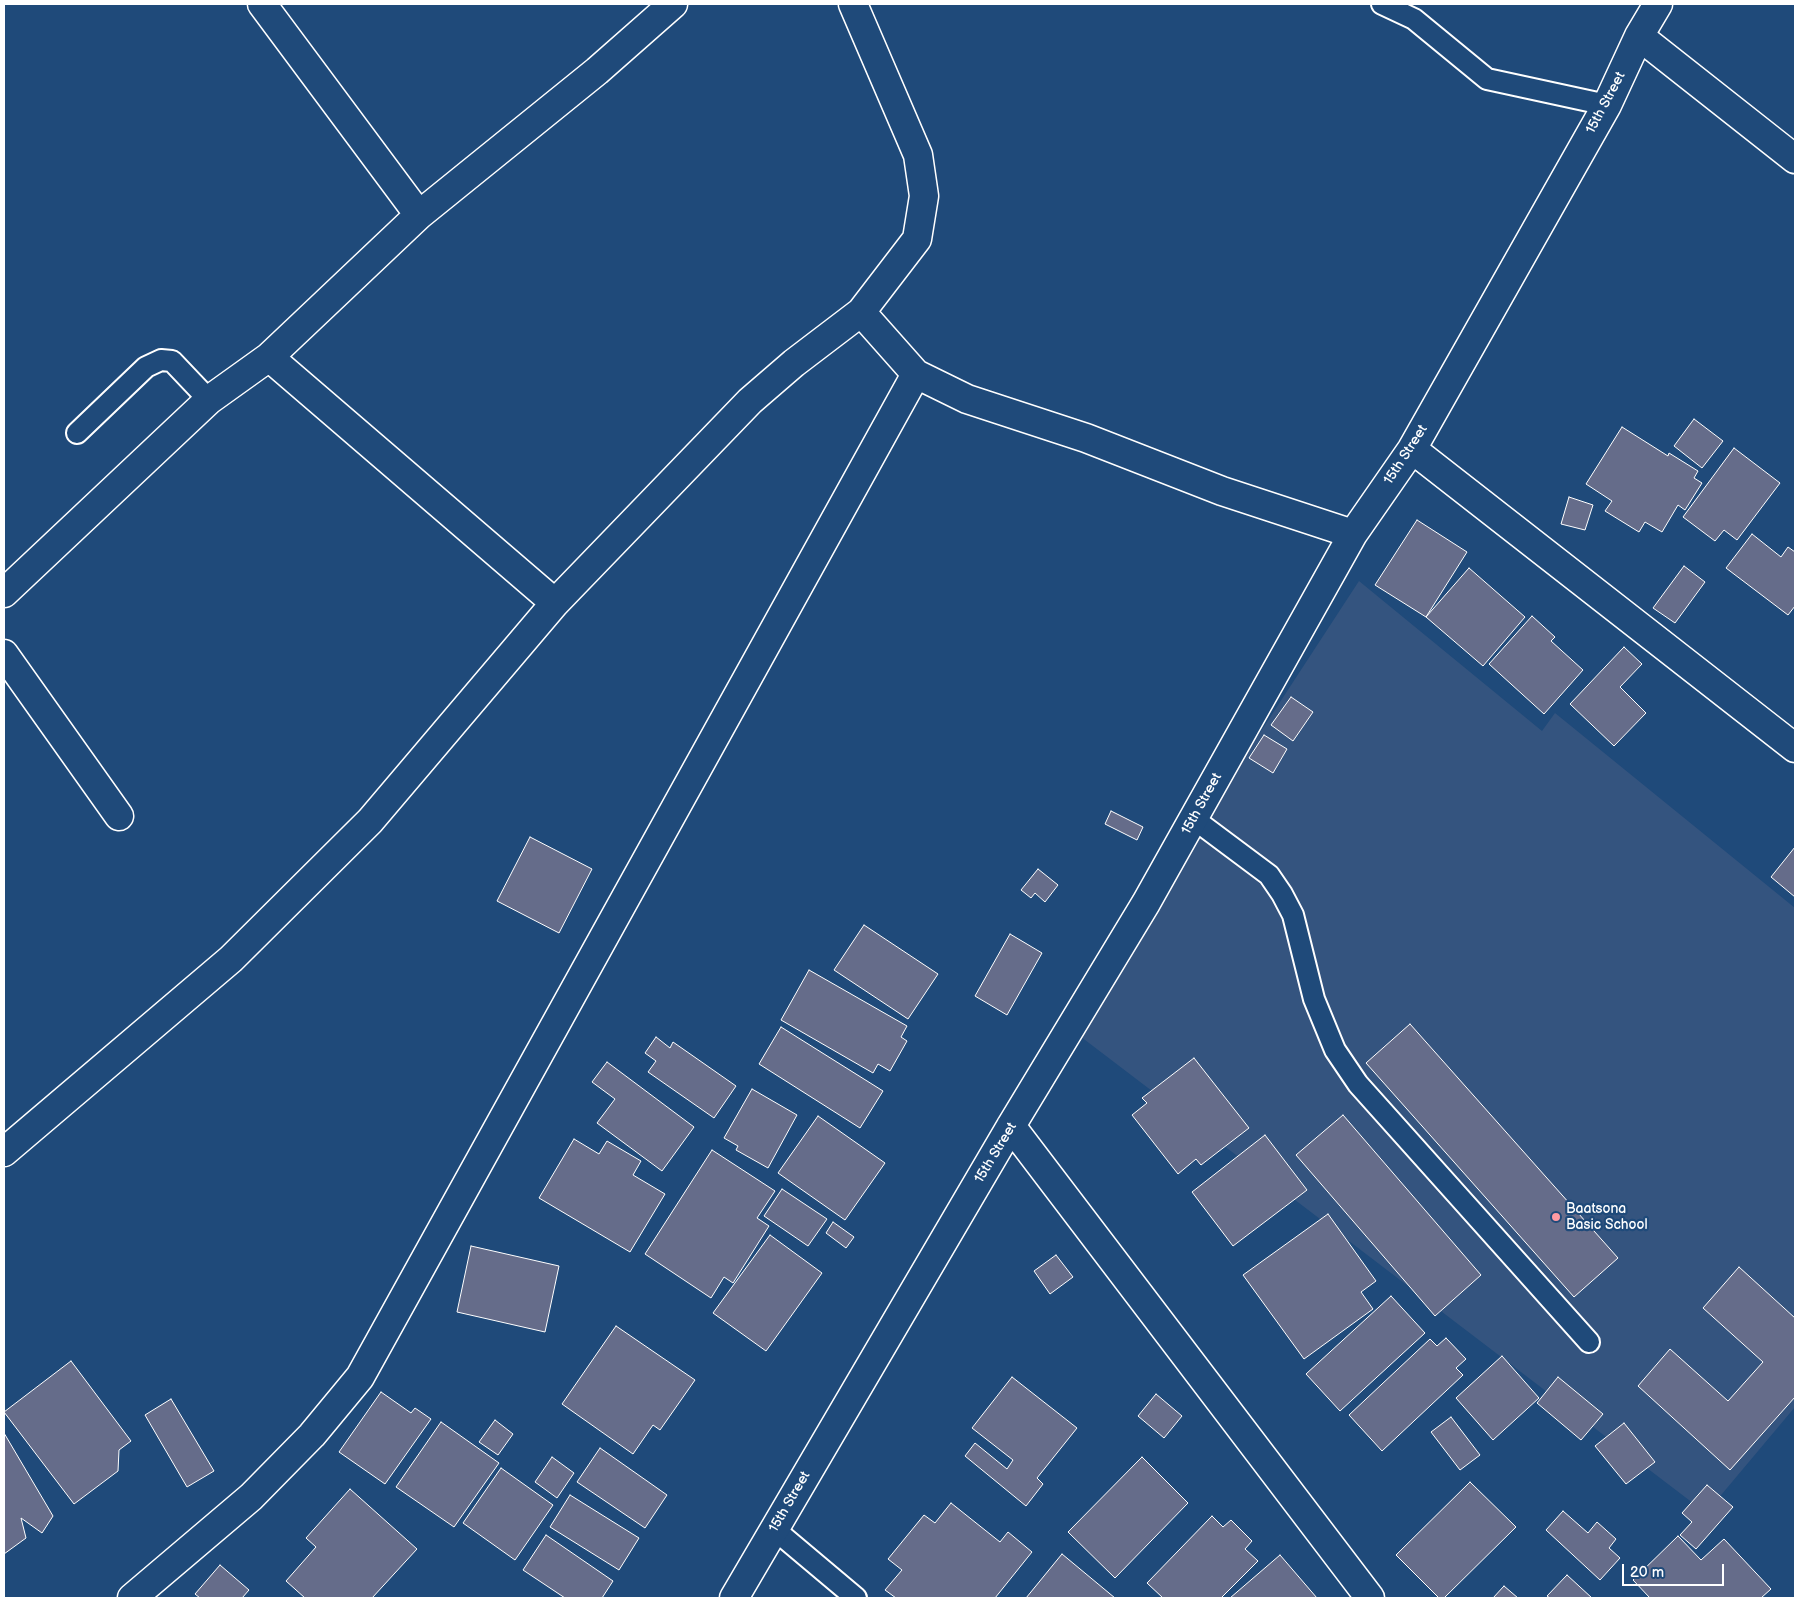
<!DOCTYPE html>
<html>
<head>
<meta charset="utf-8">
<style>
  body { margin:0 }
  #map { position:relative; width:1799px; height:1602px; overflow:hidden; background:#1f4a7a; font-family:"Balsamiq Sans",sans-serif }
  canvas { display:block }
  .frame { position:absolute; inset:0; border:5px solid #fff; pointer-events:none }
  .scale { position:absolute; left:1622px; top:1564px; width:102px; height:22px; box-sizing:border-box; border:2px solid #fff; border-top:0; padding-left:6px; font-size:15px; line-height:18px; white-space:nowrap; color:#fff; -webkit-text-stroke:4px #1f4a7a; paint-order:stroke }
</style>
</head>
<body>
<div id="map">
<canvas width="1799" height="1602"></canvas>
<div class="frame"></div>
<div class="scale">20 m</div>
</div>
<script>
const ctx = document.querySelector('canvas').getContext('2d');
ctx.lineJoin = 'round';
function fillPath(path, color) { ctx.fillStyle = color; ctx.fill(path, 'evenodd'); }
const shape = rows => new Path2D(rows.map(r => 'M' + r).join(''));
function strokePath(path, color, width, dash) { ctx.strokeStyle = color; ctx.lineWidth = width; ctx.lineCap = dash ? 'butt' : 'round'; ctx.setLineDash(dash || []); ctx.stroke(path); }
function drawText(font, color, halo, rows, align = 'center') {
  ctx.font = font + ' "Balsamiq Sans",sans-serif'; ctx.lineWidth = 4.5; ctx.setLineDash([]); ctx.textBaseline = 'middle'; ctx.strokeStyle = halo; ctx.fillStyle = color; for (const [text, x, y, turn = 0] of rows) {
    ctx.save(); ctx.translate(x, y); ctx.rotate((+turn || 0) * Math.PI / 180); ctx.textAlign = isNaN(turn) ? turn : align; if (halo) ctx.strokeText(text, 0, 0); ctx.fillText(text, 0, 0); ctx.restore();
  }
}
fillPath(shape([
  [1359,581,1542,731,1555,713,1795,908,1795,1407,1706,1513,1068,1027]
]), '#34547f');
const building = shape([
  [1694,419,1723,441,1702,468,1674,446,1694,419],
  [1622,427,1668,456,1669,453,1698,471,1694,478,1702,483,1685,510,1678,505,1662,532,1645,522,1639,532,1605,511,1612,501,1586,484,1622,427],
  [1734,448,1780,483,1737,540,1724,530,1715,541,1683,517,1734,448],
  [1569,497,1593,505,1585,530,1561,524,1569,497],
  [1417,520,1467,552,1426,617,1375,585,1417,520],
  [1752,534,1781,557,1788,547,1795,552,1795,606,1788,615,1726,568,1752,534],
  [1684,566,1705,582,1675,623,1653,608,1684,566],
  [1469,568,1525,617,1483,666,1426,617,1469,568],
  [1532,616,1555,637,1551,641,1583,670,1544,714,1489,664,1532,616],
  [1624,647,1642,664,1620,687,1646,713,1614,746,1570,704,1624,647],
  [1291,697,1313,712,1293,741,1271,725,1291,697],
  [1264,735,1287,749,1273,773,1249,758,1264,735],
  [1111,811,1143,827,1137,840,1105,824,1111,811],
  [530,837,592,869,559,933,497,901,530,837],
  [1795,847,1795,897,1771,877,1795,847],
  [1038,869,1058,885,1045,902,1035,893,1031,898,1021,890,1038,869],
  [864,925,938,974,908,1019,834,970,864,925],
  [1010,934,1042,953,1007,1015,975,996,1010,934],
  [809,970,907,1026,901,1037,907,1041,890,1071,878,1064,873,1073,781,1020,809,970],
  [1410,1024,1618,1258,1574,1297,1366,1063,1410,1024],
  [781,1027,883,1091,860,1128,759,1064,781,1027],
  [656,1037,670,1048,673,1042,736,1086,714,1118,648,1072,656,1061,645,1053,656,1037],
  [1194,1058,1249,1128,1201,1165,1196,1159,1178,1174,1132,1115,1147,1103,1142,1098,1194,1058],
  [607,1062,694,1127,662,1171,597,1123,615,1099,592,1082,607,1062],
  [752,1089,797,1115,768,1168,736,1150,738,1146,724,1138,752,1089],
  [1343,1115,1481,1275,1435,1316,1296,1155,1343,1115],
  [818,1116,885,1163,845,1220,778,1173,818,1116],
  [1265,1135,1307,1190,1233,1246,1192,1192,1265,1135],
  [574,1139,599,1154,607,1141,641,1161,633,1175,665,1194,630,1252,539,1198,574,1139],
  [712,1150,775,1191,757,1218,769,1226,733,1283,724,1277,711,1298,645,1254,712,1150],
  [782,1189,827,1219,808,1246,764,1216,782,1189],
  [1328,1214,1376,1281,1361,1292,1373,1309,1304,1359,1243,1275,1328,1214],
  [833,1222,854,1237,846,1248,826,1233,833,1222],
  [770,1235,822,1273,766,1351,713,1313,770,1235],
  [471,1246,559,1266,545,1332,457,1312,471,1246],
  [1056,1255,1073,1277,1050,1294,1034,1271,1056,1255],
  [1739,1267,1795,1318,1795,1397,1730,1470,1638,1386,1670,1349,1728,1401,1763,1362,1703,1308,1739,1267],
  [1391,1296,1425,1333,1340,1411,1306,1374,1391,1296],
  [616,1326,695,1380,660,1430,653,1425,633,1454,562,1404,616,1326],
  [1446,1338,1466,1359,1456,1368,1463,1375,1382,1451,1349,1415,1430,1339,1437,1346,1446,1338],
  [1502,1356,1539,1398,1493,1440,1456,1398,1502,1356],
  [71,1361,131,1441,119,1450,118,1471,74,1504,4,1412,71,1361],
  [1012,1377,1077,1428,1037,1478,1043,1484,1026,1506,965,1456,975,1443,1007,1469,1013,1460,972,1428,1012,1377],
  [1558,1377,1603,1414,1581,1440,1537,1403,1558,1377],
  [381,1392,411,1413,415,1408,431,1419,385,1484,339,1452,381,1392],
  [1156,1394,1182,1416,1164,1438,1138,1416,1156,1394],
  [171,1399,214,1471,187,1487,145,1415,171,1399],
  [1451,1417,1480,1455,1460,1470,1431,1432,1451,1417],
  [495,1420,513,1434,498,1455,479,1442,495,1420],
  [441,1422,499,1463,454,1527,396,1487,441,1422],
  [1624,1423,1655,1462,1626,1484,1595,1446,1624,1423],
  [4,1433,53,1516,42,1533,21,1518,26,1538,4,1554,4,1433],
  [600,1448,667,1495,645,1528,577,1482,600,1448],
  [552,1457,574,1473,557,1498,535,1482,552,1457],
  [1142,1457,1188,1503,1115,1578,1068,1532,1142,1457],
  [501,1468,553,1505,515,1560,463,1523,501,1468],
  [1470,1482,1516,1527,1444,1598,1439,1598,1396,1555,1470,1482],
  [1707,1485,1733,1507,1696,1549,1680,1535,1692,1522,1682,1513,1707,1485],
  [350,1489,417,1549,372,1598,305,1598,286,1581,316,1547,306,1538,350,1489],
  [570,1495,639,1538,619,1570,550,1527,570,1495],
  [951,1503,1000,1542,1008,1532,1032,1552,995,1598,896,1598,885,1590,902,1570,888,1559,924,1515,935,1523,951,1503],
  [1563,1511,1588,1533,1597,1522,1616,1539,1609,1548,1620,1558,1600,1580,1546,1530,1563,1511],
  [1212,1516,1223,1527,1231,1520,1252,1541,1245,1549,1258,1561,1221,1598,1163,1598,1147,1583,1212,1516],
  [546,1535,613,1581,602,1598,565,1598,523,1570,546,1535],
  [1678,1536,1701,1560,1724,1539,1771,1589,1761,1598,1650,1598,1633,1580,1678,1536],
  [1062,1554,1115,1598,1026,1598,1062,1554],
  [1280,1555,1317,1598,1230,1598,1280,1555],
  [220,1565,249,1590,242,1598,200,1598,195,1594,220,1565],
  [1567,1575,1592,1598,1550,1598,1547,1596,1567,1575],
  [1504,1586,1518,1598,1493,1598,1504,1586]
]);
fillPath(building, '#656c8a');
strokePath(building, '#fff', 1);
const service = shape([
  [1382,4,1414,19,1487,79,1607,105],
  [77,433,146,367,161,360,172,361,209,400],
  [1194,819,1269,875,1282,894,1293,915,1314,999,1335,1050,1358,1084,1589,1342],
  [774,1529,856,1598]
]);
const minor = shape([
  [262,4,419,215],
  [1639,36,1795,159],
  [861,312,916,374,967,399,1086,438,1222,491,1353,534],
  [269,357,555,603],
  [1412,449,1795,748],
  [4,593,209,400,269,357,419,215,597,71,673,4],
  [4,654,119,816],
  [1011,1126,1370,1598],
  [4,1152,231,959,370,821,555,603,750,401,794,363,861,312,917,239,924,196,918,155,853,4],
  [132,1598,251,1497,312,1435,360,1377,916,374],
  [734,1598,1011,1126,1146,903,1353,534,1412,449,1607,105,1639,36,1658,4]
]);
strokePath(service, '#fff', 24);
strokePath(minor, '#fff', 31);
strokePath(service, '#1f4a7a', 20);
strokePath(minor, '#1f4a7a', 28);
for (const [x, y, r, color] of [
  [1556,1217,5,"#ff9aa2"]
]) { const dot = new Path2D(); dot.arc(x, y, r, 0, 2 * Math.PI); ctx.fillStyle = color; ctx.fill(dot); strokePath(dot, '#1f4a7a', 2); }
drawText('14px', '#fff', '#1f4a7a', [
  ["15th Street",1606,103,-62],
  ["15th Street",1406,455,-57],
  ["15th Street",1202,804,-61],
  ["15th Street",996,1153,-59],
  ["15th Street",790,1502,-60]
]);
drawText('14px', '#fff', '#1f4a7a', [
  ["Baatsona",1566,1209],
  ["Basic School",1566,1225]
], 'left');
</script>
</body>
</html>
